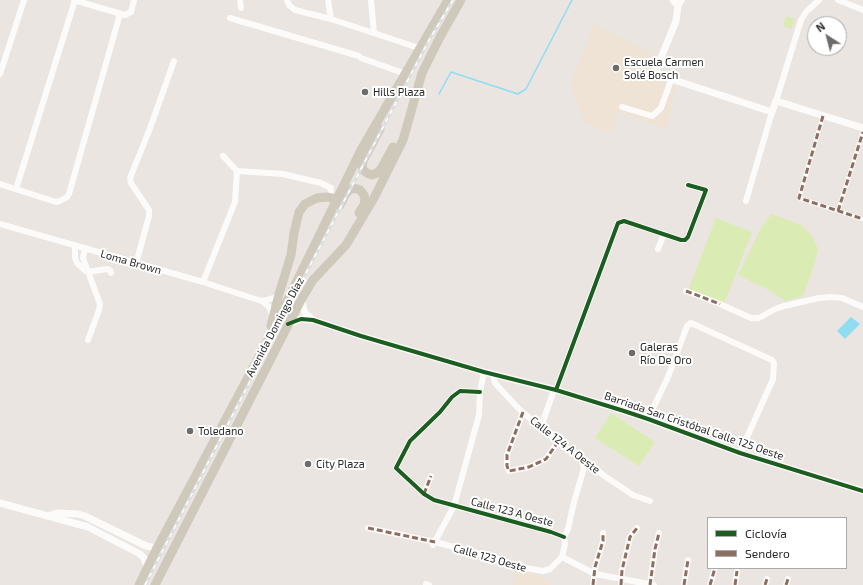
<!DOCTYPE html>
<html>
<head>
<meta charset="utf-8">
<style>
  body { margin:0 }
  #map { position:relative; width:863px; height:585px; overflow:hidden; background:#eae5e0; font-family:"Exo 2",sans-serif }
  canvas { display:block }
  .legend { position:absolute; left:707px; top:517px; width:140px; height:52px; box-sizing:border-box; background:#fff; border:1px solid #aaa; margin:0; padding:5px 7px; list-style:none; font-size:12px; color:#2b2b2b }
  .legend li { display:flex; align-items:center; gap:8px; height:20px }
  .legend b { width:20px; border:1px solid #aaa }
  .north { position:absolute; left:807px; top:16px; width:40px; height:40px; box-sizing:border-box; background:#fff; border:1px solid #aaa; border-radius:50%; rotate:324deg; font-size:11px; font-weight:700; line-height:16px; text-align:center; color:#2b2b2b }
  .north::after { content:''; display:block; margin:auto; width:14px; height:18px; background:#6e6c6a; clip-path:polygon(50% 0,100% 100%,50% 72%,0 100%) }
</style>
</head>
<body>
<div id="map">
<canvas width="863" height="585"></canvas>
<ul class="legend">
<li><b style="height:5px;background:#1b5e20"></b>Ciclovía</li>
<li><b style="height:5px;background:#8d6e63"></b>Sendero</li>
</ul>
<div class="north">N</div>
</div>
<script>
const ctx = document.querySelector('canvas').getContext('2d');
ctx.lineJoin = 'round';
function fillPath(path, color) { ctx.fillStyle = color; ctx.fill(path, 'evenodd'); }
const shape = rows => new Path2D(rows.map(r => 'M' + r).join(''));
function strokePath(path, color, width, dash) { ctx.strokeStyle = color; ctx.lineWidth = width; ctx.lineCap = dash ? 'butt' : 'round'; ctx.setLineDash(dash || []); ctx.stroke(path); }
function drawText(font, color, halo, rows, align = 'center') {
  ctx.font = font + ' "Exo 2",sans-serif'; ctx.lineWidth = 4; ctx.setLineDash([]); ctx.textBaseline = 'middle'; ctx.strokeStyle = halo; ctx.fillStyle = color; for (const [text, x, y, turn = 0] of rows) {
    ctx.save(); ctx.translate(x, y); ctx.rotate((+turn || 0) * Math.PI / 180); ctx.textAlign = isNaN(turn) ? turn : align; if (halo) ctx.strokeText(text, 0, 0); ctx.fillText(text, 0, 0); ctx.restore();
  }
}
fillPath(shape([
  [594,24,657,56,653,79,675,87,667,130,619,111,611,133,585,123,570,85],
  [516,569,550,580,549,585,512,585]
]), '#eee3d4');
fillPath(shape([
  [786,16,795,19,791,29,783,26],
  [772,214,803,226,812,236,818,249,815,263,803,296,785,301,767,289,738,275,762,226],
  [716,218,752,232,724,304,688,290],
  [611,413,655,442,639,466,595,438]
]), '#daecb3');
fillPath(shape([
  [851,317,860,324,845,339,837,331]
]), '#8eddf1');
strokePath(shape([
  [439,94,451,72,518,94,526,89,572,0]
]), '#8eddf1', 1.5);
strokePath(shape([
  [823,116,799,198,863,219],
  [838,211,863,132]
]), '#fcfbfa', 4.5);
strokePath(shape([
  [74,0,125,15,131,12,134,0],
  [240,0,241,8],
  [287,0,289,5,295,10,331,19,419,48],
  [328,0,331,19],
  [371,0,374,33],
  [838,0,863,10],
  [678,6,682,0],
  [230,18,359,56,361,58,406,74],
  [0,74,24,0],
  [776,101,801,20,806,12,819,0],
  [622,107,652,116,661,108,671,80],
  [223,156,237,171,283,174,321,183,331,188,330,198],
  [0,184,56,202,60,201,67,197,69,194,120,14],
  [16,189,75,0],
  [746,201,772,112],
  [0,224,203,282,252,298,262,301,267,300,276,297,279,294],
  [75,245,75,258,77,263,84,270,88,272,107,269,110,270,111,273],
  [85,248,83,258,100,304,99,310,88,340],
  [658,249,664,234],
  [136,264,149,216,149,210,131,183,130,178,149,131,174,61],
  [203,282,235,202,237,171],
  [686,291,720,304,751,318,759,318,775,309,784,306,819,298,831,297,842,298,863,307],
  [262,301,269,307,273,316],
  [494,375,494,380,495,383,519,409,558,442,606,477,633,495,650,501],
  [556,390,618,223,624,221,681,240,685,240,688,237,706,190,688,185],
  [480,392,460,391,452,397,440,412,410,441,396,468,424,494,434,500,551,532,564,537],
  [523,412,507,455,507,466,509,471,529,467,546,459,558,442],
  [648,419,668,377,687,326,691,323,772,360,774,363,773,379,740,453],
  [541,427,554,390],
  [424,494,431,476],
  [368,528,435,542,499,559,515,566,543,571,550,569,562,557,565,544,564,537],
  [564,537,568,529,574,502,584,468,581,459],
  [433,545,454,506,479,415,480,392,484,372],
  [562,557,595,574,654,585],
  [426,584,429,585],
  [593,585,595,567,603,541,603,533],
  [621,585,622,570,630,537,637,528],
  [650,585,655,549,659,533],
  [684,585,688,560],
  [710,585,715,568],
  [735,585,737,571],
  [765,585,767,579],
  [786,585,788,579]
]), '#fcfbfa', 6);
strokePath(shape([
  [673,0,678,6,676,21,656,70,659,75,772,112,776,101,863,128],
  [301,300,305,313,312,319],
  [289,324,301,319,313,320,361,336,484,372,556,390,624,411,648,419,740,453,863,491],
  [0,503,88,527,140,554,144,558,147,567],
  [50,515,57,513,78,514,85,516,146,546,157,548]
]), '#fcfbfa', 7);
strokePath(shape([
  [380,129,364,159,362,164,363,170,367,173,372,175,377,173,381,169,393,147],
  [340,205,345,195,349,190,354,188,360,190,364,195,365,200,364,205,359,213],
  [271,326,279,294,291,255,294,233,299,212,305,204,317,198,327,197,336,199],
  [139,585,157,548,270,336,361,150,448,0],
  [155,585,301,300,313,280,346,245,374,198,403,140,422,73,441,35,461,0]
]), '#cec9bb', 9);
const rail = shape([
  [145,585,296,292,428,42,453,0]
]);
strokePath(rail, '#dddddf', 3);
strokePath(rail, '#fff', 1.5, [4.5]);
strokePath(shape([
  [823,116,799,198,863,219],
  [838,211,863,132],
  [686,291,720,304],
  [523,412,507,455,507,466,509,471,529,467,546,459,558,442],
  [424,494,431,476],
  [368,528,435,542],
  [593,585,595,567,603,541,603,533],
  [621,585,622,570,630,537,637,528],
  [650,585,655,549,659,533],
  [684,585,688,560],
  [710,585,715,568],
  [735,585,737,571],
  [765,585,767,579],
  [786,585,788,579]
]), '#8d6e63', 3, [6, 3]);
strokePath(shape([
  [288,324,301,319,313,320,361,336,484,372,556,390,624,411,648,419,740,453,863,491],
  [556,390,618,223,624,221,681,240,685,240,688,237,706,190,688,185],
  [480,392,460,391,452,397,440,412,410,441,396,468,424,494,434,500,551,532,564,537]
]), '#1b5e20', 4);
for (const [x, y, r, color] of [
  [616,68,4,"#6e6c6a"],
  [365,92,4,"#6e6c6a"],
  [632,353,4,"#6e6c6a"],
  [190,431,4,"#6e6c6a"],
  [308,464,4,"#6e6c6a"]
]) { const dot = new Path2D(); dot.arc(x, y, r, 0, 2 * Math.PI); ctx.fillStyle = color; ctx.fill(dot); strokePath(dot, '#fff', 1.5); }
drawText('11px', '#2b2b2b', '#fff', [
  ["Escuela Carmen",624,62],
  ["Solé Bosch",624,75],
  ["Hills Plaza",373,92],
  ["Galeras",640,347],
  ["Río De Oro",640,360],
  ["Toledano",198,431],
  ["City Plaza",316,464]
], 'left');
drawText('11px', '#2b2b2b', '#fff', [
  ["Loma Brown",131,262,16],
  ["Avenida Domingo Díaz",275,327,-62],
  ["Barriada San Cristóbal Calle 125 Oeste",694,426,19],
  ["Calle 124 A Oeste",565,445,38],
  ["Calle 123 A Oeste",512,512,15],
  ["Calle 123 Oeste",490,558,16]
]);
</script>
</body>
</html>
